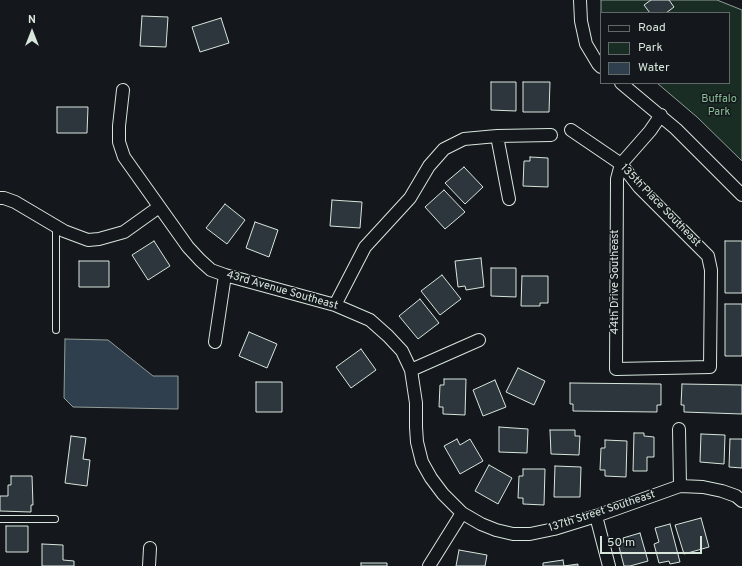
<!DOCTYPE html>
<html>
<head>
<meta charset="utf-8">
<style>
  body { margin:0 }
  #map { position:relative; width:742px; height:566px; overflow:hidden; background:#14181c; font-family:Overpass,sans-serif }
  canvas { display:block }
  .legend { position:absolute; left:600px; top:12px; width:130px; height:72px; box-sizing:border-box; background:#14181c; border:1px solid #626a69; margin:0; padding:5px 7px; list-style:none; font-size:12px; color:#d8e6dc }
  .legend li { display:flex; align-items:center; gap:8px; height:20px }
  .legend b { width:20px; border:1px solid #626a69 }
  .north { position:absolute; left:12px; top:12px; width:40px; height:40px; -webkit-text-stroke:3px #14181c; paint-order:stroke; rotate:0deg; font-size:11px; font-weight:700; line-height:16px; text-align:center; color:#d8e6dc }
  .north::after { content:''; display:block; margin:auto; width:14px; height:18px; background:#d8e6dc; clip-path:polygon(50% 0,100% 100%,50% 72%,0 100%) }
  .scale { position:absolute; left:600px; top:536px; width:102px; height:18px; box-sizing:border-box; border:2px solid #d8e6dc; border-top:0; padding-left:5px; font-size:12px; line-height:14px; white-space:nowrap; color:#d8e6dc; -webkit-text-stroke:3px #14181c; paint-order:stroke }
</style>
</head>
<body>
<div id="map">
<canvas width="742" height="566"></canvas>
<ul class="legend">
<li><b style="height:5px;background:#14181c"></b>Road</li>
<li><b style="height:11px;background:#1a2d24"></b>Park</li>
<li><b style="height:11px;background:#2f3f4d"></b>Water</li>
</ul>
<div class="north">N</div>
<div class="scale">50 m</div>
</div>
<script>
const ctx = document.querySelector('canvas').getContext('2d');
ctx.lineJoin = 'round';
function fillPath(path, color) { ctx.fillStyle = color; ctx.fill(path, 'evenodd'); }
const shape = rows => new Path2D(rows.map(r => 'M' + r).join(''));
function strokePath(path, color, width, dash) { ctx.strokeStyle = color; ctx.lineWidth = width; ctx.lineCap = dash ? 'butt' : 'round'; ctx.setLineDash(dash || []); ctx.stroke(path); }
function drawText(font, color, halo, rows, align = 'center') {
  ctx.font = font + ' Overpass,sans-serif'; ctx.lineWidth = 3; ctx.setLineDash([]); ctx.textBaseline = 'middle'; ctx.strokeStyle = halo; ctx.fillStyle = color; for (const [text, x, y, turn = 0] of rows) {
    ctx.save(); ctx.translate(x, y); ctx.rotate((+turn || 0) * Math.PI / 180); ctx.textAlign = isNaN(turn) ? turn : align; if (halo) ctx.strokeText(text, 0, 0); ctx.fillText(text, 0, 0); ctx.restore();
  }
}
const green = shape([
  [601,0,717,0,742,10,742,161,697,117,657,83,729,83,729,13,601,13,601,0]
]);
fillPath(green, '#1a2d24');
strokePath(green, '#939e99', 1);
const water = shape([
  [65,339,108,340,153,376,178,376,178,409,73,407,64,398,65,339]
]);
fillPath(water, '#2f3f4d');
strokePath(water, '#939e99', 1);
const building = shape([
  [651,0,669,0,674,7,666,13,650,13,644,5,651,0],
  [142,16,168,17,166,47,140,46,142,16],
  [221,18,229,43,200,52,192,27,221,18],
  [491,82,516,82,516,111,491,110,491,82],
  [523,82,550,82,549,112,523,112,523,82],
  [57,107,88,107,87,133,57,133,57,107],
  [530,157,548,158,548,187,523,186,524,161,530,161,530,157],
  [464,167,483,187,465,204,445,183,464,167],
  [444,190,465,212,445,229,425,207,444,190],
  [332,200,362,202,360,228,330,226,332,200],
  [225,204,245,220,227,244,206,228,225,204],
  [255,222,278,230,269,257,246,248,255,222],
  [154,241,170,266,148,280,132,255,154,241],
  [725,241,742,241,742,293,725,293,725,241],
  [481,258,484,287,466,290,465,286,458,287,455,261,481,258],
  [79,261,109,261,109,287,79,287,79,261],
  [491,268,516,268,516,297,491,296,491,268],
  [442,275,461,299,440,315,421,291,442,275],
  [522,276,548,276,548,303,540,303,540,306,521,306,522,276],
  [420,299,439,323,418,339,399,316,420,299],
  [725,304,742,304,742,356,725,356,725,304],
  [249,332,277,344,267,368,239,356,249,332],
  [361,349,376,370,351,388,336,367,361,349],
  [518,368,545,381,534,405,506,392,518,368],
  [444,379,466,379,465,415,443,414,443,407,439,407,440,385,444,385,444,379],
  [495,380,506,407,483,416,473,390,495,380],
  [256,382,282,382,282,412,256,412,256,382],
  [570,383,661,384,661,405,657,405,657,412,573,411,573,404,570,404,570,383],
  [682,384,742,385,742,414,684,412,684,405,681,405,682,384],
  [499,427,528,429,527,453,499,452,499,427],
  [550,430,575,430,575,436,580,436,579,455,551,454,550,430],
  [634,433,644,433,644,436,654,437,654,457,647,457,647,471,633,471,634,433],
  [701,434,725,435,724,464,700,462,701,434],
  [71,436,86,438,83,459,90,460,87,486,65,483,71,436],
  [457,439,460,445,470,439,483,461,460,474,444,446,457,439],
  [730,439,742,439,742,468,729,467,730,439],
  [605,440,627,441,626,477,605,476,605,470,600,470,601,448,605,448,605,440],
  [489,465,512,478,498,504,475,491,489,465],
  [555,466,581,467,580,497,554,497,555,466],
  [523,469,545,469,544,505,523,504,523,498,518,498,519,476,523,476,523,469],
  [11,476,32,476,33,505,31,505,31,512,0,511,0,496,8,496,8,485,11,485,11,476],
  [701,518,709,547,684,554,675,525,701,518],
  [670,524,680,562,670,564,669,561,659,563,654,544,659,542,655,528,670,524],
  [6,526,28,526,28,552,6,552,6,526],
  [640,533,648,561,630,566,624,566,618,543,624,542,623,538,640,533],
  [42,544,63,545,63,560,74,561,74,566,42,566,42,544],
  [459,550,487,555,485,566,456,566,459,550],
  [563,560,564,566,578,564,578,566,543,566,543,563,563,560],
  [361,563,387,563,387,566,361,566,361,563]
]);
fillPath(building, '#2c363c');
strokePath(building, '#d8e6dc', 1);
const service = shape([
  [56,227,56,330],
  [0,519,55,519]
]);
const minor = shape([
  [580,0,581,21,586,44,598,64,601,67],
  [621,83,676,129,742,195],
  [123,90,119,126,119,142,124,157,188,247,200,260,211,270,225,275,335,305,370,320,388,336,402,351,411,370,416,403,416,427,417,442,422,462,431,478,443,494,462,513,481,524,496,530,513,534,530,534,554,529,596,516,680,486,703,487,722,491,736,496,742,501],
  [571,130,621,164,639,187,708,256,711,270,710,367,616,369,617,179,621,164,650,131,661,115],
  [497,136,509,199],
  [0,198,4,198,15,202,64,231,88,240,99,239,124,232,159,207],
  [335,305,365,247,410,198,429,166,444,149,464,139,497,136,551,135],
  [215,342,225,275],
  [411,370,479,340],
  [679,429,680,486],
  [596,516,609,566],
  [149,566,150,548],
  [429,566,462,513]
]);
strokePath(service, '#d8e6dc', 8);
strokePath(minor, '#d8e6dc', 14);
strokePath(service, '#14181c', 6);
strokePath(minor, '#14181c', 12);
drawText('11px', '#8ac095', '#14181c', [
  ["Buffalo",719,100],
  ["Park",719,113]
]);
drawText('11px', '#d8e6dc', '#14181c', [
  ["135th Place Southeast",660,206,46],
  ["44th Drive Southeast",616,282,-90],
  ["43rd Avenue Southeast",282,291,16],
  ["137th Street Southeast",602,512,-18]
]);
</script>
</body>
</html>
